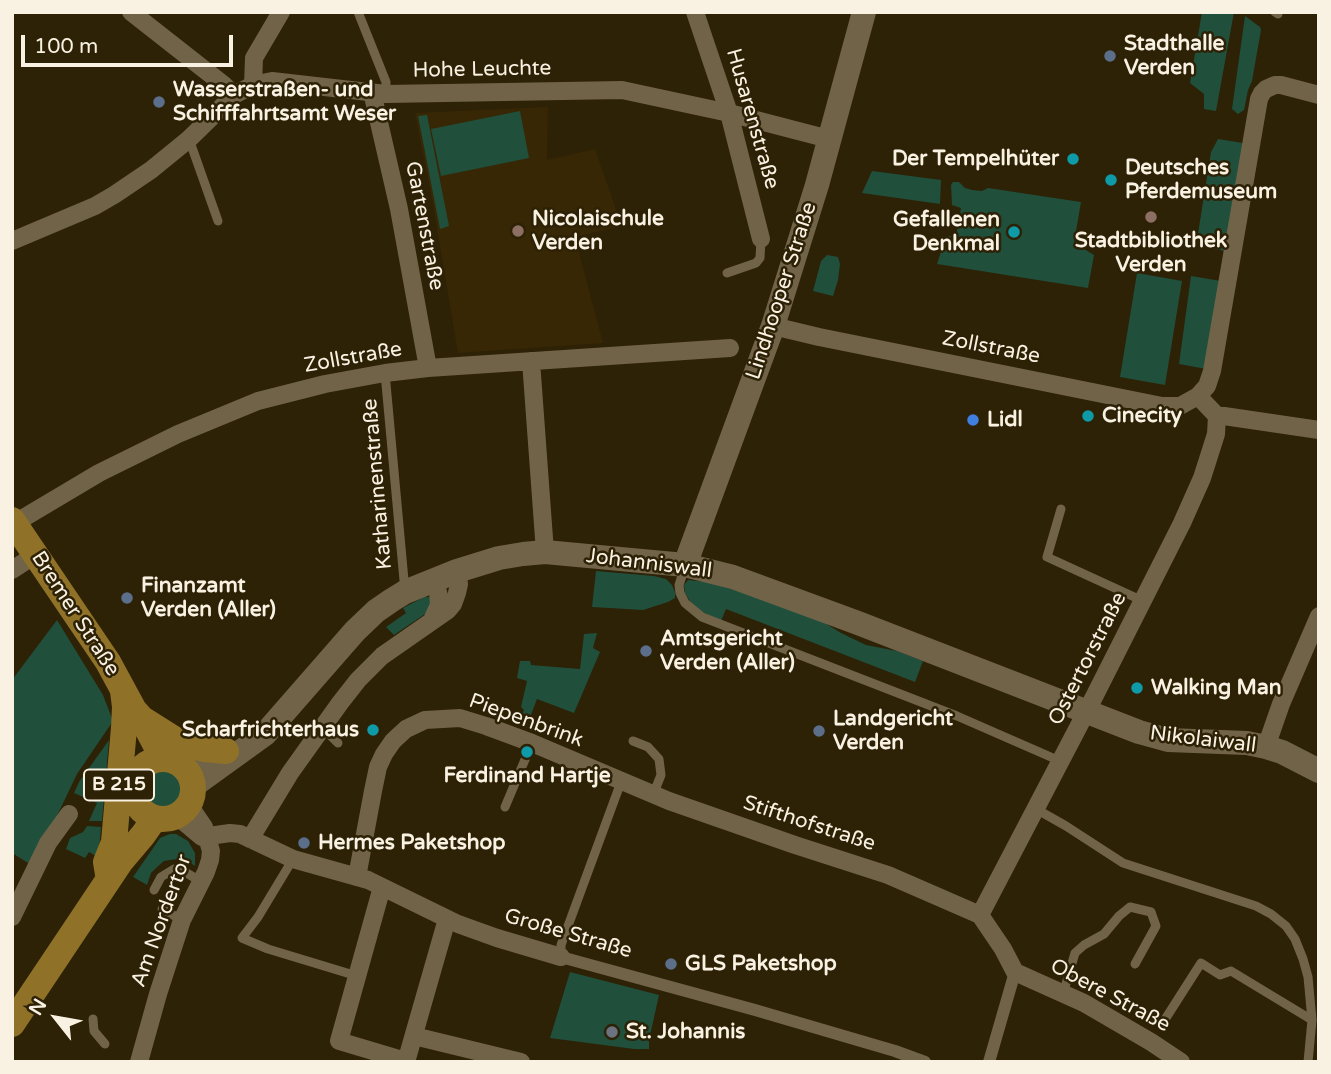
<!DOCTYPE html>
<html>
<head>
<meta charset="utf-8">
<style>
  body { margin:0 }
  #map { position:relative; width:1331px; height:1074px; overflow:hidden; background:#2d2106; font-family:"Varela Round",sans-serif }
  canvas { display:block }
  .frame { position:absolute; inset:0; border:14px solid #f9f1e2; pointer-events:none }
  .north { position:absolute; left:21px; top:983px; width:70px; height:70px; -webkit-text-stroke:5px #2d2106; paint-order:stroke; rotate:301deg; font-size:19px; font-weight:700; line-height:28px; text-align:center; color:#f9f1e2 }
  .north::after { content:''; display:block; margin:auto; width:24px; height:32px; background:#f9f1e2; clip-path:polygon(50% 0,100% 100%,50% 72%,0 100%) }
  .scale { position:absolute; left:21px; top:35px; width:212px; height:32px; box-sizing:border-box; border:4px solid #f9f1e2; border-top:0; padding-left:9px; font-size:21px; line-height:24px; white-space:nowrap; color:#f9f1e2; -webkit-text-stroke:5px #2d2106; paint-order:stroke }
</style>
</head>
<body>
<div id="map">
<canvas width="1331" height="1074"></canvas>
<div class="frame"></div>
<div class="north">N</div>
<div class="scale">100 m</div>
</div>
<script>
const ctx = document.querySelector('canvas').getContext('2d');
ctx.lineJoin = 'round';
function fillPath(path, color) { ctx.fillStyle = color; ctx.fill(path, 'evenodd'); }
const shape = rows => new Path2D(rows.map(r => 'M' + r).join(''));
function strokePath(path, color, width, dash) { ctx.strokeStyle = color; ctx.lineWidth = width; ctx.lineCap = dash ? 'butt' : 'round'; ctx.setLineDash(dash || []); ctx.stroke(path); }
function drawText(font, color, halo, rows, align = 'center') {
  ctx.font = font + ' "Varela Round",sans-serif'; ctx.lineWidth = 5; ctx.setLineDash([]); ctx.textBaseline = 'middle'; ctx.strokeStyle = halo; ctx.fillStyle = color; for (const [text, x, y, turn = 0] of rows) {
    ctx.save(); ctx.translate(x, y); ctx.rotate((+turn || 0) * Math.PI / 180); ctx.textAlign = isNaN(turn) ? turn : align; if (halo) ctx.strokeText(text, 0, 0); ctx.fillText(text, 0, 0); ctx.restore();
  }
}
fillPath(shape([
  [548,107,547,160,595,149,622,226,575,237,603,343,458,353,433,204,415,113]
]), '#372704');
fillPath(shape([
  [1202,12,1234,12,1216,111,1204,109,1204,94,1190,83],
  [1245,16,1260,27,1261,30,1252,81,1248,90,1244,110,1238,114,1232,109],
  [520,111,529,158,441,176,431,129],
  [427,115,449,226,440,229,418,116],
  [1218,139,1243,143,1225,251,1196,246,1211,152],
  [872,171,941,180,940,204,862,193],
  [953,182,959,182,965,188,972,190,982,191,988,188,1081,202,1074,243,1094,255,1088,288,937,264,946,236,956,236,961,208,952,205,951,185],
  [827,255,838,257,840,264,838,280,833,296,813,291,821,261],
  [1137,273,1182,281,1165,385,1120,377],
  [1191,276,1221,281,1206,369,1179,364],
  [596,571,654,576,666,579,672,585,675,592,675,598,668,602,643,610,592,607],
  [688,580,707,582,736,590,820,620,841,633,866,645,897,651,923,661,915,682,726,609,721,621,694,608,685,593,684,585],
  [424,597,429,597,431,600,428,612,394,635,386,627,406,613,403,608],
  [57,620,103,695,113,721,77,774,33,866,12,853,12,680],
  [597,633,593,648,600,652,574,713,537,699,526,728,517,724,524,710,521,707,527,681,517,678,520,661,530,661,531,665,580,669,584,634],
  [109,740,102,821,89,821,97,803,74,793,79,782],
  '141 787a22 22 0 1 1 44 0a22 22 0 1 1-44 0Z',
  [87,826,101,827,99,850,96,856,89,852,85,858,66,849,70,838,83,832],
  [170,834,176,834,188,841,195,853,195,866,189,862,177,859,164,861,156,868,151,873,147,885,133,877,160,838],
  [570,972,659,995,649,1040,649,1049,634,1049,550,1038]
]), '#204f3b');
strokePath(shape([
  [358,12,386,82,386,94],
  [1275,12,1278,14],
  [189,139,218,221],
  [727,273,756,263,760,258,761,239],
  [385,373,405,591],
  [1061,509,1047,557,1143,601],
  [685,567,679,585,680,593,685,603,702,617,957,716,1060,761],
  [322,727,338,743],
  [633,741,648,747,659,759,661,775,653,795],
  [505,807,532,743],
  [1036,809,1066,826,1123,863,1256,906,1271,914,1286,926,1295,939,1303,959,1308,977,1312,1020,1308,1062],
  [293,859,258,917,242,938,268,949,357,976],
  [154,890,161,877,174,869,183,871,202,882],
  [162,909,182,920],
  [561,957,561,945,621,782],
  [1063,994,1075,953,1084,945,1104,934,1119,916,1130,907,1151,912,1156,926,1135,964],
  [93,1019,94,1031,105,1044],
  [1164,1021,1201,963,1220,975,1231,971,1312,1020]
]), '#716348', 9);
strokePath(shape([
  [561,957,755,1010,895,1051,925,1062],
  [989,1062,1015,972]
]), '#716348', 12);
strokePath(shape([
  [131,12,224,85,234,95],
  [695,12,729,113,761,239],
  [253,85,254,58,281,12],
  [372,92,399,209,428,368],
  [12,241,95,206,114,195,151,170,189,139,234,95,253,85,272,81,386,94,622,90,729,113,829,139],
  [773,326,819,337,1162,406,1180,406,1198,396,1207,386,1212,371,1259,99,1262,93,1266,89,1275,85,1281,85,1319,95],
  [531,361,545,552],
  [1198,396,1217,416,1224,416,1319,430],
  [15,523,99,473,178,434,258,401,325,384,385,373,428,368,730,348],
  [12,570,35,555],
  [432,620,439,605,438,592,432,580],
  [1266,747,1281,704,1319,616],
  [177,816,202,837,230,833,240,834,293,859,368,880,458,924,497,938,561,957],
  [250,839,290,773,340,703,358,680,382,656,448,610,453,604,457,593,459,584,457,571],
  [357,877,373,791,378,767,384,754,393,741,406,729,425,720,460,718,486,726,532,743,669,801,795,845,888,875,980,915],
  [382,887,339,1041,406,1061],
  [980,915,1094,697,1182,523,1202,478,1210,453,1216,434,1217,416],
  [980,915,1003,949,1015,972,1084,1003,1151,1042,1181,1062],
  [12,917,48,843,69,814],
  [414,1036,521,1062],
  [139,1062,158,994,182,920,206,872,210,860,211,851,204,827,189,805],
  [406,1062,447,919]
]), '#716348', 18);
strokePath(shape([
  [685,565,773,326,817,185,864,12],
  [186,770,223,752],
  [193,786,265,734,355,631,376,611,392,600,405,592,457,571,499,558,523,554,545,552,685,565,733,577,858,623,1139,732,1168,740,1247,743,1266,747,1282,752,1319,771]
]), '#716348', 24);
strokePath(shape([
  [12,520,108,662,134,710,142,719,163,759],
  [144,720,182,744,205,749,226,751],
  '133 789a30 30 0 1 1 60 0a30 30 0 1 1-60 0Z',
  [108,874,106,862,114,842,124,728,125,707,123,691],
  [12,1024,121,861,143,835,155,818]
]), '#907128', 26);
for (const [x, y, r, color] of [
  [1110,56,7,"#5c6f8a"],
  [159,102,7,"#5c6f8a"],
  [1073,159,7,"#0f9aa8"],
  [1111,180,7,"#0f9aa8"],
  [1151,217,7,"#8d6e63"],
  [518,231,7,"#8d6e63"],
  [1014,232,7,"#0f9aa8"],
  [1088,416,7,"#0f9aa8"],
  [973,420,7,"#3f7fe0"],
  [127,598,7,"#5c6f8a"],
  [646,651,7,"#5c6f8a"],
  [1137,688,7,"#0f9aa8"],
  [373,730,7,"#0f9aa8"],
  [819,731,7,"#5c6f8a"],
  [527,752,7,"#0f9aa8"],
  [304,843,7,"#5c6f8a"],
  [671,964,7,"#5c6f8a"],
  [612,1032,7,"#6b7280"]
]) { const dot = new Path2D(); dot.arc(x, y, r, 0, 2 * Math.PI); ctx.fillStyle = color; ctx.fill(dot); strokePath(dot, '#2d2106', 2.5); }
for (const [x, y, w] of [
  [119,785,70]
]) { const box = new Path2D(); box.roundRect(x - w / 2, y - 15.5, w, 31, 5); ctx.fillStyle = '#2d2106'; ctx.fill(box); strokePath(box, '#f9f1e2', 2); }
drawText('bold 19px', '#f9f1e2', null, [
  ["B 215",119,785]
]);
drawText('bold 21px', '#f9f1e2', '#2d2106', [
  ["Stadthalle",1124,44],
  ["Verden",1124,68],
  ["Wasserstraßen- und",173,90],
  ["Schifffahrtsamt Weser",173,114],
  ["Der Tempelhüter",1059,159,"right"],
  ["Deutsches",1125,168],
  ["Pferdemuseum",1125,192],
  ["Nicolaischule",532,219],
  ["Verden",532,243],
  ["Gefallenen",1000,220,"right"],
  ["Denkmal",1000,244,"right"],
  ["Stadtbibliothek",1151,241,"center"],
  ["Verden",1151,265,"center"],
  ["Cinecity",1102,416],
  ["Lidl",987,420],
  ["Finanzamt",141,586],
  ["Verden (Aller)",141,610],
  ["Amtsgericht",660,639],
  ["Verden (Aller)",660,663],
  ["Walking Man",1151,688],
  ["Landgericht",833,719],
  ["Verden",833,743],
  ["Scharfrichterhaus",359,730,"right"],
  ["Ferdinand Hartje",527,776,"center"],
  ["Hermes Paketshop",318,843],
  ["GLS Paketshop",685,964],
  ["St. Johannis",626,1032]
], 'left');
drawText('21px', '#f9f1e2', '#2d2106', [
  ["Hohe Leuchte",482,70,-1],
  ["Husarenstraße",752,119,74],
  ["Gartenstraße",424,226,79],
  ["Lindhooper Straße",782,291,-72],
  ["Zollstraße",991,348,11],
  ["Zollstraße",353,358,-10],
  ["Katharinenstraße",378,484,-95],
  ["Johanniswall",649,564,7],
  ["Bremer Straße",75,614,57],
  ["Ostertorstraße",1088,659,-63],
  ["Piepenbrink",526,721,20],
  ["Nikolaiwall",1203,740,7],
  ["Stifthofstraße",809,824,18],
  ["Am Nordertor",162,921,-70],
  ["Große Straße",568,934,16],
  ["Obere Straße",1110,996,28]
]);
</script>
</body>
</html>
